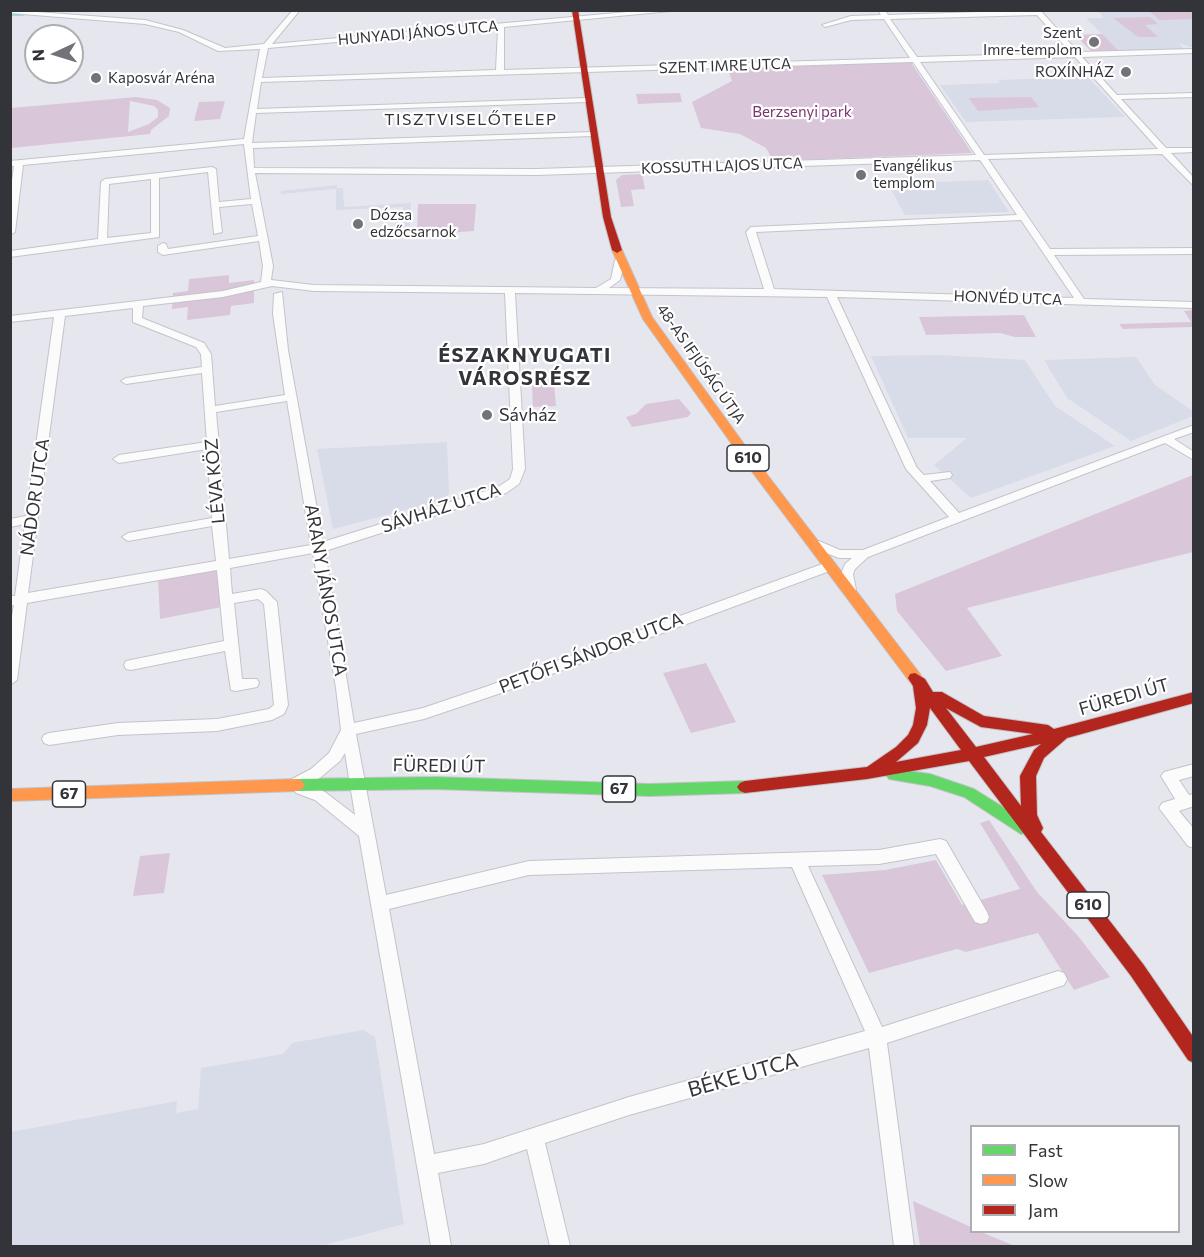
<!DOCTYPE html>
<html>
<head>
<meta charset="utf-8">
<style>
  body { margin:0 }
  #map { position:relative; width:1204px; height:1257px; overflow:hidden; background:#e6e7ee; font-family:Commissioner,sans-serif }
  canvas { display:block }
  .frame { position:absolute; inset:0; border:12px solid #333439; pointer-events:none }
  .legend { position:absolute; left:970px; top:1125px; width:210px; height:108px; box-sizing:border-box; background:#fff; border:2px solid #adaeb0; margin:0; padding:8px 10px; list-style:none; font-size:18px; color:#333439 }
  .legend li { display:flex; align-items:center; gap:12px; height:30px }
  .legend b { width:30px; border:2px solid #adaeb0 }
  .north { position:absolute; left:24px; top:24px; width:60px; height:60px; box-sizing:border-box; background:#fff; border:2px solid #adaeb0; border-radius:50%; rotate:266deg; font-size:16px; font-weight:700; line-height:24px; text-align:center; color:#333439 }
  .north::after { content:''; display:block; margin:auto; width:21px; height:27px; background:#727378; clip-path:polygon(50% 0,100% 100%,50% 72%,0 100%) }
</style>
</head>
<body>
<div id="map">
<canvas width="1204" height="1257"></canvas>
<div class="frame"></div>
<ul class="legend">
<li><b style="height:8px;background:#63d668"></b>Fast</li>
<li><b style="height:8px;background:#ff974d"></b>Slow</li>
<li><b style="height:8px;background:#b3261e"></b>Jam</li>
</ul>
<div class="north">N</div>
</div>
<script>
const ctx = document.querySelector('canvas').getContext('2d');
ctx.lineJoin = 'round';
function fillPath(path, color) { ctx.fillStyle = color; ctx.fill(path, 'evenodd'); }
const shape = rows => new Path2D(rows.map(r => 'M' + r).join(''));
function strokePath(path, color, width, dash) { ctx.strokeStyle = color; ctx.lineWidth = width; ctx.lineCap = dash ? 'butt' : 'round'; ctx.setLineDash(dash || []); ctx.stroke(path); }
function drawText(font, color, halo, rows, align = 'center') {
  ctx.font = font + ' Commissioner,sans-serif'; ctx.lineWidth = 4.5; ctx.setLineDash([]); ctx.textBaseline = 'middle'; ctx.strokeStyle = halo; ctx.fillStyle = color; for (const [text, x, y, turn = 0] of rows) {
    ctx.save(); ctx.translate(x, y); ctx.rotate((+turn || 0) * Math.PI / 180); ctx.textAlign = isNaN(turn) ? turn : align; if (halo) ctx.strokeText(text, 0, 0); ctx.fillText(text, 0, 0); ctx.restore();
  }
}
fillPath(shape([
  [1098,11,1193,11,1193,48,1179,43,1184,49,1119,51,1086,18,1104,18],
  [1088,77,1125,117,966,122,940,85,1000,83,998,80],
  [988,180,1009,212,905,215,888,184],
  [337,185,337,188,343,188,344,207,411,203,409,237,394,237,397,211,403,211,403,207,336,210,336,189,281,194,281,191],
  [939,355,1025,360,1055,406,1115,446,971,498,934,465,967,438,908,438,871,356],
  [1136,357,1155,385,1193,411,1193,416,1131,441,1067,398,1044,360],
  [447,442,449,493,444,500,333,529,317,449],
  [363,1030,375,1037,404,1224,321,1246,11,1246,11,1132,177,1101,176,1113,198,1109,201,1068,283,1054,292,1043]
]), '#d8dbe8');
fillPath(shape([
  [1191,11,1193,19,1160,20,1150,12],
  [1150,17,1158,24,1145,25,1158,37,1138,37,1113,18],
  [1102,34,1119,51,1091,51,1075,35],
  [910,61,972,153,773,161,766,148,740,134,701,128,692,102,732,81,727,67],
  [680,93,682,102,638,104,636,94],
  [136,97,157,100,170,108,169,116,151,130,150,134,11,148,11,108],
  [130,101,154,106,158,110,158,117,149,124,128,132],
  [1031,97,1039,107,978,111,969,98],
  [225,101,220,119,194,121,199,102],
  [642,174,645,189,631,190,634,206,621,207,616,180,622,175],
  [418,204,476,204,474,231,417,235],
  [229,275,229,283,254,280,254,303,231,306,230,315,187,320,188,307,172,309,173,293,188,291,189,279],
  [1193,310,1193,327,1123,329,1119,324,1191,322,1184,311],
  [1024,315,1036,337,1015,337,1000,333,926,335,919,317],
  [554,384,556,406,533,407,532,385],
  [679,399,691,413,688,417,632,427,626,417,636,414,646,404],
  [1193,475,1193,552,967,608,1002,656,946,671,897,611,895,594],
  [222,566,227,606,160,619,158,577],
  [706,663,736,722,691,733,663,673],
  [989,820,1037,892,1078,936,1110,977,1074,990,1038,933,966,952,957,949,869,973,822,875,885,870,936,860,962,905,1020,889,980,823],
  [170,853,164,893,133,896,140,856],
  [913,1201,971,1227,972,1232,981,1232,1015,1246,920,1246]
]), '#dac6d9');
strokePath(shape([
  [10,15,23,15]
]), '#99dce9', 2);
const street = shape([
  [10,10,145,20,183,30,225,48,264,44,293,10,300,10,272,44,650,10,681,10,504,27,504,70,910,58,884,19,851,20,825,27,822,25,851,16,881,15,878,10,885,10,888,15,1040,10,1078,52,1194,49,1194,53,1082,57,1117,95,1194,93,1194,97,1121,99,1166,148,1194,148,1194,152,1171,153,1194,178,1194,186,1162,154,988,159,1050,249,1194,248,1194,254,1054,255,1084,299,1194,302,1194,308,837,297,917,468,924,475,950,472,952,475,950,478,930,481,959,513,1194,425,1194,432,1174,439,1194,452,1194,460,1165,443,868,557,855,569,853,574,856,590,849,595,842,590,841,574,845,564,852,558,839,558,811,547,809,544,811,541,819,541,840,550,863,550,949,517,906,469,827,297,515,293,525,469,519,484,506,493,325,551,354,723,423,708,488,686,825,563,835,563,836,566,835,569,498,694,424,719,356,734,386,895,529,861,879,850,940,839,946,841,987,912,989,917,987,922,981,924,975,922,936,854,879,864,808,866,882,1027,1058,971,1064,973,1067,979,1064,985,1058,987,887,1043,914,1246,894,1246,869,1048,629,1115,545,1143,570,1246,550,1246,527,1149,484,1164,438,1173,451,1246,431,1246,359,836,315,800,296,793,289,783,292,779,311,769,329,753,341,730,336,688,313,553,230,568,232,594,261,589,266,591,277,602,288,705,284,714,272,720,217,731,118,735,49,745,44,743,42,739,44,735,49,733,118,723,217,719,269,709,274,705,264,604,258,599,234,603,242,679,257,679,259,683,257,687,236,691,231,690,225,651,131,670,126,669,124,665,126,661,131,660,224,641,217,570,27,603,17,680,10,685,10,627,14,605,10,606,10,596,15,596,25,524,10,527,10,519,26,516,54,317,10,322,10,316,223,291,261,282,263,266,259,241,163,255,158,252,158,246,163,243,166,244,168,249,258,236,252,204,219,207,222,232,214,234,208,172,159,178,159,237,10,257,10,251,98,239,101,182,105,179,212,167,216,169,219,202,251,199,244,144,23,165,15,232,10,235,10,195,14,166,10,166,10,161,244,139,260,49,218,51,179,32,145,24,10,13,10,10],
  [1037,15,1071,53,917,57,890,19,1037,15],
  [498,28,496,70,262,78,268,48,498,28],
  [1075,57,1158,149,984,155,920,62,1075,57],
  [913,62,976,155,537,169,254,168,253,148,592,136,596,134,592,132,252,143,256,113,587,102,591,100,587,98,257,109,261,82,913,62],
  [980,160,1017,215,751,227,746,232,764,289,609,288,620,280,625,260,620,257,615,260,611,279,596,288,314,285,271,280,273,266,255,173,537,175,980,160],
  [151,179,151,233,107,238,109,184,151,179],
  [1021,220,1074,298,774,289,756,232,1021,220],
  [272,286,314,291,505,293,513,469,510,479,498,487,323,542,288,350,282,292,274,294,273,314,285,395,215,406,211,354,204,343,142,318,143,306,223,297,272,286],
  [133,308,133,322,196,347,201,354,202,367,126,378,121,381,126,384,202,373,207,442,119,455,113,459,119,463,207,449,212,518,128,533,122,537,128,541,212,526,216,561,28,593,65,316,133,308],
  [287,401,311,545,229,559,216,412,287,401],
  [345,753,355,815,325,792,307,785,321,777,340,761,345,753],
  [792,867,865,1031,629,1097,484,1144,434,1154,389,909,529,875,792,867],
  [1194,764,1194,776,1179,780,1189,795,1194,794,1194,806,1179,811,1194,829,1194,848,1188,846,1159,808,1162,803,1175,799,1161,776,1164,772,1194,764]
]);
const fast = shape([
  [894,769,930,774,974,789,1027,822,1029,827,1027,832,1021,834,964,797,930,786,889,779,886,775,889,771,894,769],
  [434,777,650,784,745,781,750,783,753,787,750,791,745,793,650,796,434,789,297,791,292,789,289,785,292,781,297,779,434,777]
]);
const slow = shape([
  [614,248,622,250,652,317,749,451,920,674,922,678,920,682,910,682,741,457,643,319,612,250,614,248],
  [297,779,302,781,305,785,302,789,297,791,10,801,10,789,297,779]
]);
const jam = shape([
  [572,10,578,10,611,217,622,250,617,253,612,250,603,217,572,10],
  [915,673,925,679,933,692,942,692,984,716,1048,725,1054,729,1194,692,1194,703,1067,738,1044,758,1036,776,1037,815,1043,828,1041,832,1143,964,1194,1038,1194,1063,1188,1060,1131,976,969,761,867,779,745,793,740,791,737,787,740,783,745,781,867,767,896,747,908,735,913,725,916,708,913,686,908,678,910,674,915,673],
  [930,708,961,750,896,762,918,743,927,725,930,708],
  [946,708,981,727,1033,734,976,747,946,708],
  [1041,744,1034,750,1020,776,1021,806,984,757,1041,744]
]);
strokePath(street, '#c3c4c9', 2);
strokePath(fast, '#c2c2c6', 2);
strokePath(slow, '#c2c2c6', 2);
strokePath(jam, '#c2c2c6', 2);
fillPath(street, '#fbfbfc');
fillPath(fast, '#63d668');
fillPath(slow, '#ff974d');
fillPath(jam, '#b3261e');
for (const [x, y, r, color] of [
  [1094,42,6,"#727378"],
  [1126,72,6,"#727378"],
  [96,78,6,"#727378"],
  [861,175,6,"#727378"],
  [358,224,6,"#727378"],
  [487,415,6,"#727378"]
]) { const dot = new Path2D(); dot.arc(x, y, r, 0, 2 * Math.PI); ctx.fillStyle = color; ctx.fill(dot); strokePath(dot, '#fff', 2); }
drawText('15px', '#333439', '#fff', [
  ["HUNYADI JÁNOS UTCA",418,33,-5],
  ["SZENT IMRE UTCA",725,66,-2],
  ["KOSSUTH LAJOS UTCA",722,166,-2],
  ["HONVÉD UTCA",1008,298,2],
  ["48-AS IFJÚSÁG ÚTJA",701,364,55]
]);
drawText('15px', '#333439', '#fff', [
  ["Szent",1082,33,"right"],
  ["Imre-templom",1082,50,"right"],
  ["ROXÍNHÁZ",1114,72,"right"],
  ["Kaposvár Aréna",108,78],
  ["Evangélikus",873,166],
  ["templom",873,183],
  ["Dózsa",370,215],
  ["edzőcsarnok",370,232]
], 'left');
drawText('15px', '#7a336d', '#fff', [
  ["Berzsenyi park",802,112]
]);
ctx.letterSpacing = '1.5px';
drawText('16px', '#333439', '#fff', [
  ["TISZTVISELŐTELEP",471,120]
]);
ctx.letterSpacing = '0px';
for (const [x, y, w] of [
  [748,458,42],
  [619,789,33],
  [69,794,33],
  [1088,905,42]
]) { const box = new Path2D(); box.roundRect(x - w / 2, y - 13, w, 26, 4.5); ctx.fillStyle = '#fff'; ctx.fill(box); strokePath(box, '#333439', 1.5); }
drawText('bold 16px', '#333439', null, [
  ["610",748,458],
  ["67",619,789],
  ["67",69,794],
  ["610",1088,905]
]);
drawText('18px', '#333439', '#fff', [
  ["Sávház",499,415]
], 'left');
drawText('18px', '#333439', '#fff', [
  ["LÉVA KÖZ",215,481,-95],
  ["NÁDOR UTCA",35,497,-82],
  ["SÁVHÁZ UTCA",441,508,-18],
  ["ARANY JÁNOS UTCA",326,590,80],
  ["PETŐFI SÁNDOR UTCA",591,653,-21],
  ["FÜREDI ÚT",1124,697,-16],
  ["FÜREDI ÚT",439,766,1]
]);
ctx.letterSpacing = '1.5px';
drawText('bold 20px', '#333439', '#fff', [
  ["ÉSZAKNYUGATI",525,355],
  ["VÁROSRÉSZ",525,378]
]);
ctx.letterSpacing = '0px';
drawText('21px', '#333439', '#fff', [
  ["BÉKE UTCA",743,1075,-16]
]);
</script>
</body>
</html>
